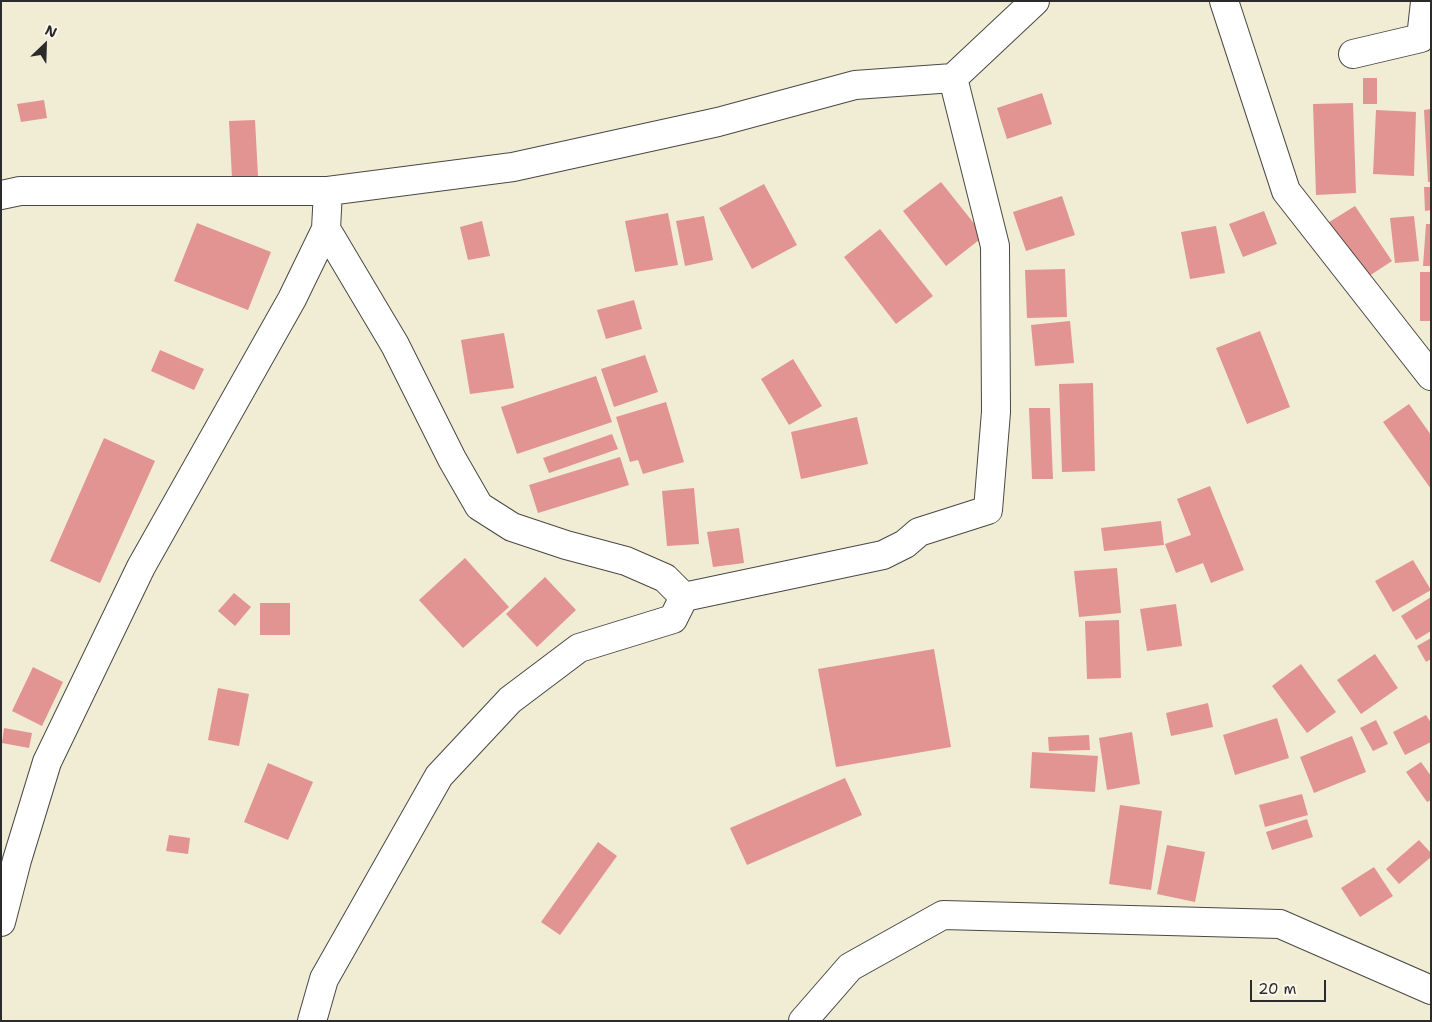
<!DOCTYPE html>
<html>
<head>
<meta charset="utf-8">
<style>
  body { margin:0 }
  #map { position:relative; width:1432px; height:1022px; overflow:hidden; background:#f1ecd4; font-family:"Shantell Sans",sans-serif }
  canvas { display:block }
  .frame { position:absolute; inset:0; border:2px solid #2b2b2b; pointer-events:none }
  .north { position:absolute; left:20px; top:20px; width:50px; height:50px; -webkit-text-stroke:4px #fbf7ec; paint-order:stroke; rotate:24deg; font-size:14px; font-weight:700; line-height:20px; text-align:center; color:#2b2b2b }
  .north::after { content:''; display:block; margin:auto; width:18px; height:22px; background:#2b2b2b; clip-path:polygon(50% 0,100% 100%,50% 72%,0 100%) }
  .scale { position:absolute; left:1250px; top:980px; width:76px; height:22px; box-sizing:border-box; border:2px solid #2b2b2b; border-top:0; padding-left:6px; font-size:15px; line-height:18px; white-space:nowrap; color:#2b2b2b; -webkit-text-stroke:4px #fbf7ec; paint-order:stroke }
</style>
</head>
<body>
<div id="map">
<canvas width="1432" height="1022"></canvas>
<div class="frame"></div>
<div class="north">N</div>
<div class="scale">20 m</div>
</div>
<script>
const ctx = document.querySelector('canvas').getContext('2d');
ctx.lineJoin = 'round';
function fillPath(path, color) { ctx.fillStyle = color; ctx.fill(path, 'evenodd'); }
const shape = rows => new Path2D(rows.map(r => 'M' + r).join(''));
function strokePath(path, color, width, dash) { ctx.strokeStyle = color; ctx.lineWidth = width; ctx.lineCap = dash ? 'butt' : 'round'; ctx.setLineDash(dash || []); ctx.stroke(path); }
fillPath(shape([
  [1363,78,1377,78,1377,104,1363,104],
  [1042,93,1052,124,1007,139,997,108],
  [44,100,47,118,21,122,17,104],
  [1353,103,1356,193,1316,195,1313,104],
  [1431,109,1431,182,1428,182,1424,110],
  [1376,110,1416,112,1414,176,1373,174],
  [255,120,258,176,232,178,229,121],
  [941,182,984,236,946,266,903,211],
  [764,184,797,245,752,269,719,208],
  [1424,187,1431,187,1431,210,1425,211],
  [1062,196,1075,235,1026,251,1013,212],
  [1355,206,1392,261,1363,280,1326,224],
  [1264,211,1277,244,1243,257,1229,224],
  [668,213,678,265,635,272,625,221],
  [704,216,713,260,685,266,676,221],
  [1414,216,1419,261,1395,263,1390,218],
  [482,221,490,256,468,260,460,227],
  [197,223,271,252,248,310,174,281],
  [1426,224,1431,224,1431,266,1423,266],
  [1216,226,1225,273,1190,279,1181,232],
  [880,229,933,296,896,324,844,257],
  [1065,269,1067,317,1027,318,1025,270],
  [1420,272,1431,272,1431,321,1420,321],
  [634,300,642,329,606,339,597,310],
  [1070,321,1074,363,1035,366,1031,325],
  [1260,331,1290,407,1247,424,1216,348],
  [504,333,514,388,470,394,461,340],
  [160,350,204,369,194,390,151,371],
  [645,355,658,392,614,407,601,369],
  [793,359,822,406,789,425,761,379],
  [596,376,612,422,517,454,501,407],
  [1093,383,1095,471,1062,472,1059,384],
  [666,402,684,462,643,474,638,460,630,462,616,417],
  [1409,404,1431,435,1431,489,1383,422],
  [1029,408,1050,408,1053,479,1032,479],
  [857,417,868,464,801,479,791,432],
  [612,434,618,449,549,473,543,458],
  [104,438,155,461,100,583,50,561],
  [620,457,629,485,538,513,529,485],
  [1210,486,1244,570,1211,583,1203,563,1176,573,1165,544,1191,535,1177,499],
  [694,488,699,544,667,546,662,491],
  [1161,521,1164,545,1104,551,1101,528],
  [739,528,744,563,713,567,707,532],
  [465,558,509,607,463,648,419,600],
  [1413,560,1431,590,1393,612,1375,581],
  [1117,568,1121,613,1079,617,1074,571],
  [545,577,576,610,537,647,506,614],
  [234,593,251,607,235,626,218,611],
  [1431,597,1431,631,1416,640,1401,616],
  [260,603,290,603,290,635,260,635],
  [1176,604,1182,646,1147,651,1140,609],
  [1119,620,1121,678,1087,679,1085,621],
  [1431,638,1431,659,1426,662,1417,646],
  [934,649,951,747,836,767,818,669],
  [1375,654,1398,688,1361,714,1337,680],
  [1301,664,1336,712,1307,733,1272,686],
  [33,667,63,682,42,726,12,711],
  [218,688,249,694,239,746,208,740],
  [1208,703,1213,727,1171,736,1166,713],
  [1426,715,1431,723,1431,742,1405,755,1393,732],
  [1277,718,1289,758,1235,775,1223,735],
  [1376,720,1388,744,1373,751,1360,728],
  [4,728,32,733,29,748,2,743],
  [1132,732,1140,784,1107,790,1099,738],
  [1089,735,1090,750,1049,751,1048,737],
  [1352,736,1366,772,1314,793,1300,757],
  [1032,752,1098,756,1095,792,1030,788],
  [1421,762,1431,776,1431,800,1427,802,1406,772],
  [268,763,313,782,288,840,244,822],
  [845,778,862,815,747,865,730,828],
  [1302,794,1308,815,1265,827,1259,805],
  [1120,805,1162,811,1151,890,1109,884],
  [1307,819,1313,837,1272,850,1266,832],
  [169,835,190,838,188,854,166,851],
  [1419,840,1431,853,1431,857,1399,884,1386,869],
  [598,842,617,856,560,935,541,922],
  [1167,845,1205,852,1195,902,1157,894],
  [1374,867,1393,896,1360,917,1341,888]
]), '#e29492');
const minor = shape([
  [1224,1,1286,191,1431,376],
  [1353,54,1421,38,1425,2],
  [1,195,20,191,328,191,513,167,718,122,855,85,953,78,1035,1],
  [326,229,395,345,452,459,479,506,512,527,566,545,626,561,665,578,684,597],
  [684,597,883,555,905,544,919,532,988,510,996,412,995,246,953,78],
  [1,922,17,860,47,762,141,567,292,299,326,229,328,191],
  [312,1021,324,979,439,776,510,700,579,648,673,619,684,597],
  [803,1021,850,967,943,915,1280,924,1431,990]
]);
strokePath(minor, '#494844', 30);
strokePath(minor, '#fff', 28);
</script>
</body>
</html>
